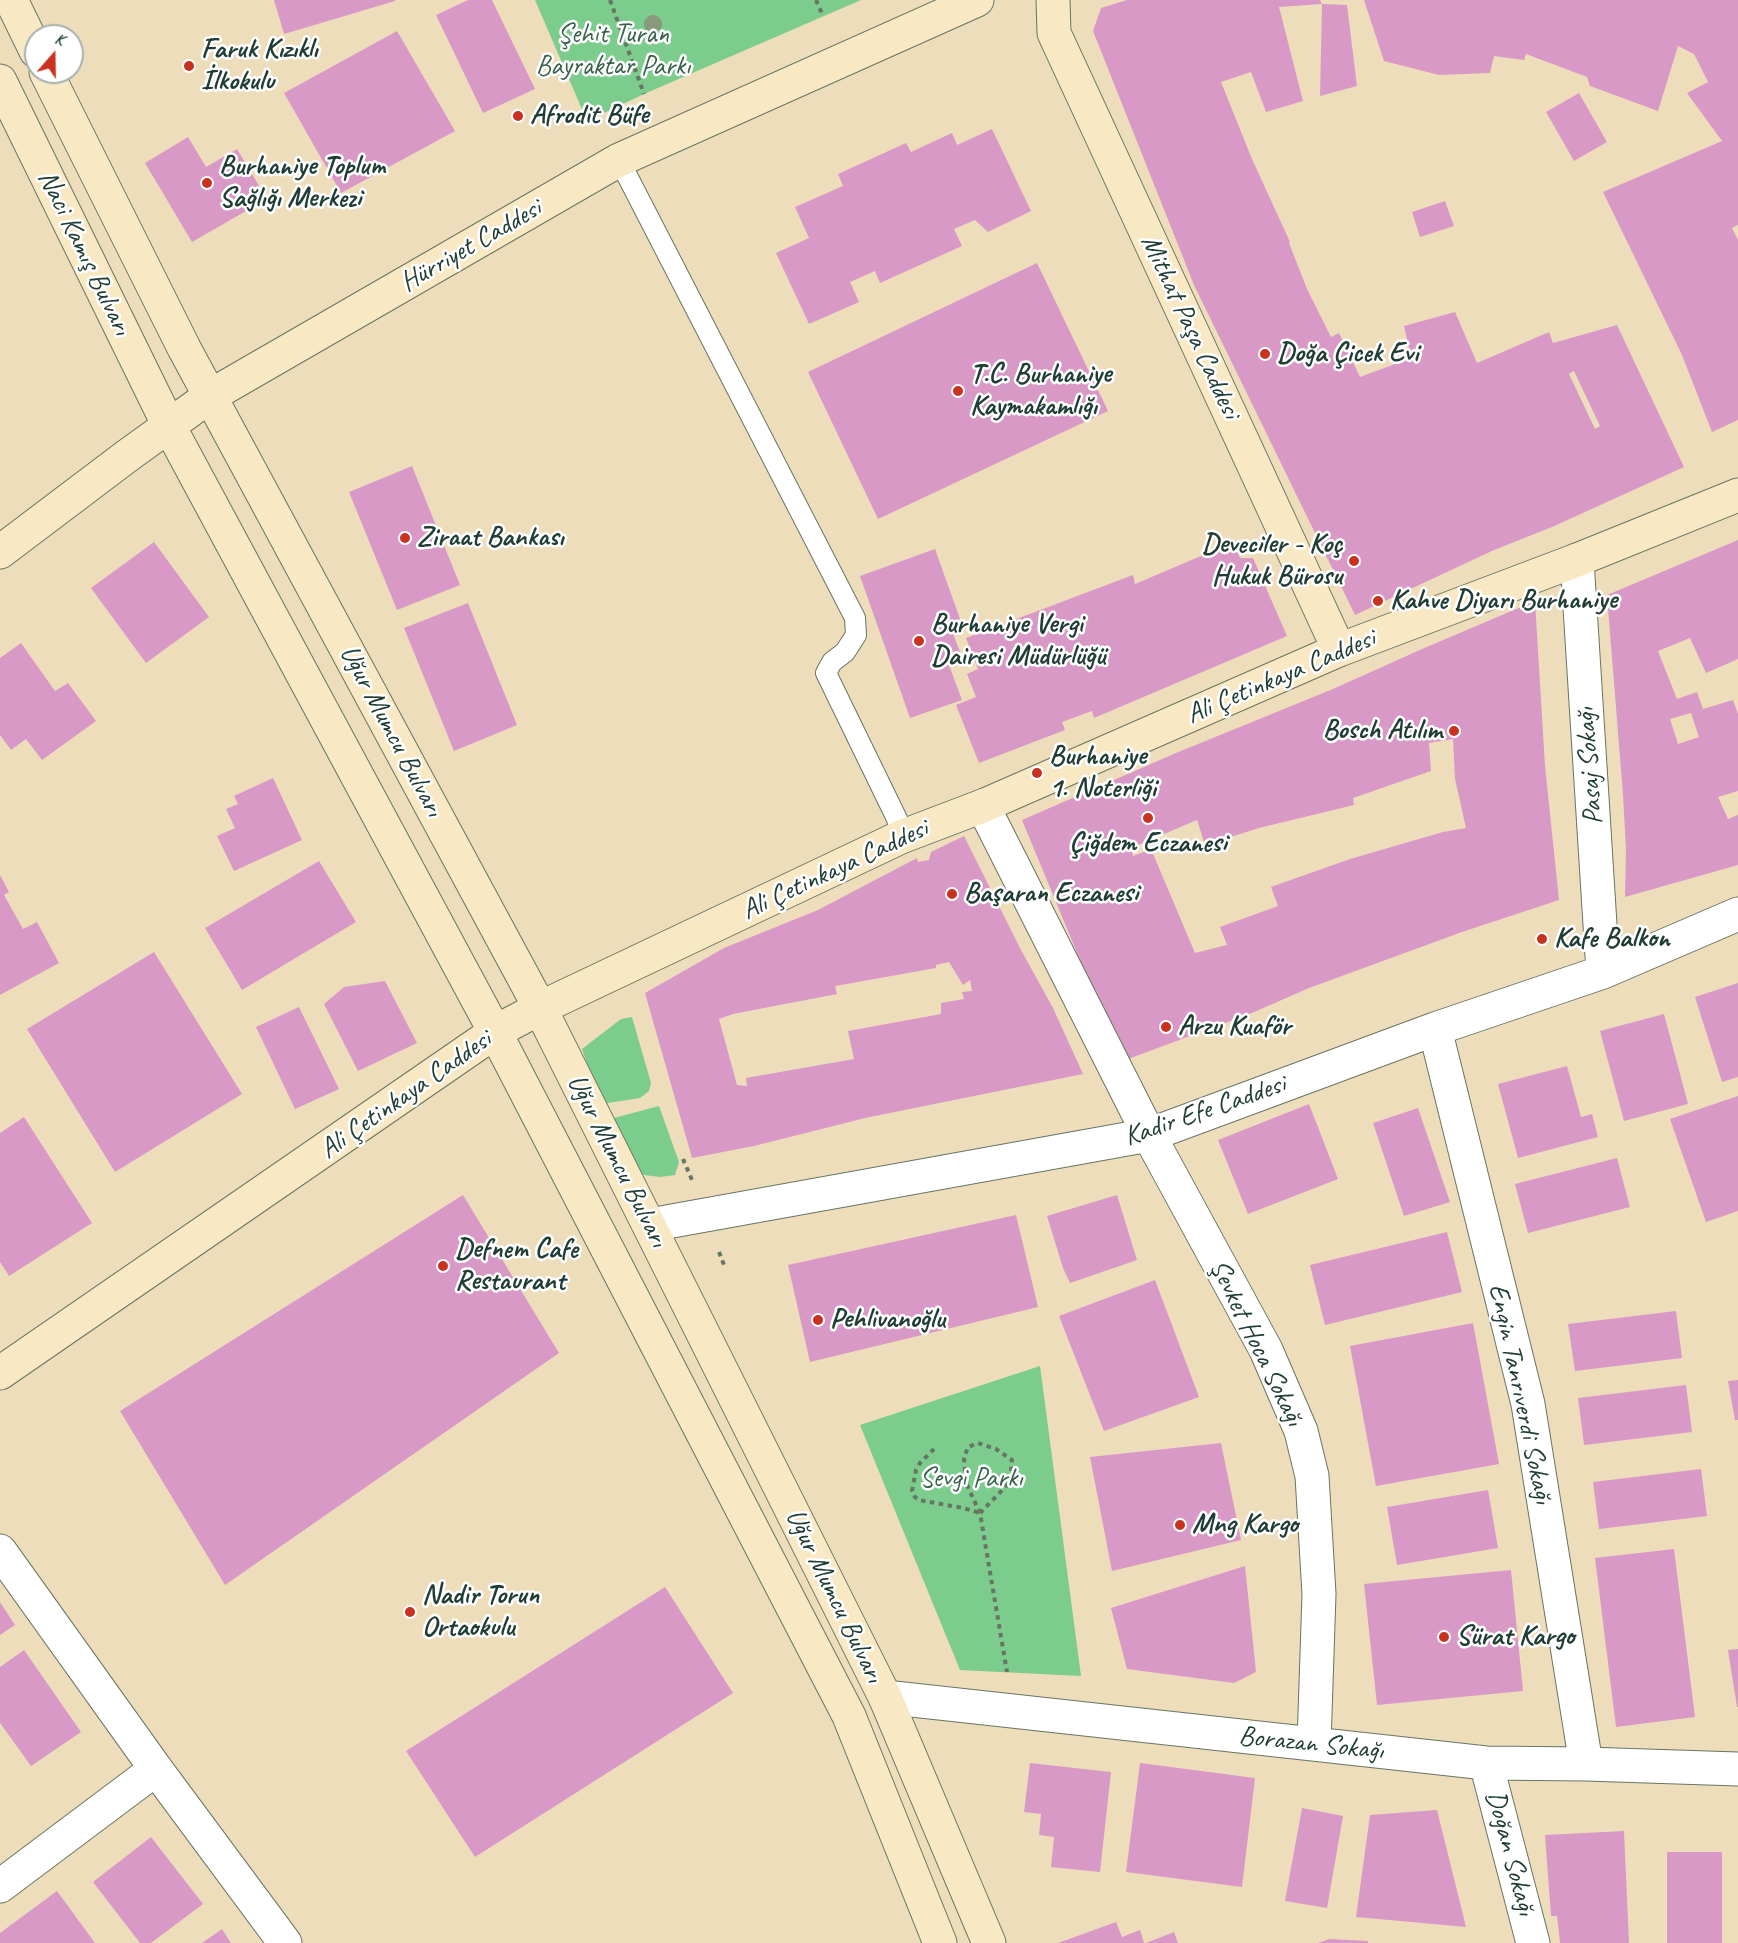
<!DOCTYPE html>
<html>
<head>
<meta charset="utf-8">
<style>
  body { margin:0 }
  #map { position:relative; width:1738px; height:1943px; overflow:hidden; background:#edb; font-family:Caveat,sans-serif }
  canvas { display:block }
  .north { position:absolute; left:24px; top:24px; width:60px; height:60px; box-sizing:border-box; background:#fff; border:2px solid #a5b1ae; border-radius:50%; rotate:20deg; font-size:16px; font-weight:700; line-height:24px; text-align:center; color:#1f3d34 }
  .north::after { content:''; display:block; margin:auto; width:21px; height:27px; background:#c8321e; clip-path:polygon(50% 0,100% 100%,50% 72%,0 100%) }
</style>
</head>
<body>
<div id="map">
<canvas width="1738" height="1943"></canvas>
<div class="north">K</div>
</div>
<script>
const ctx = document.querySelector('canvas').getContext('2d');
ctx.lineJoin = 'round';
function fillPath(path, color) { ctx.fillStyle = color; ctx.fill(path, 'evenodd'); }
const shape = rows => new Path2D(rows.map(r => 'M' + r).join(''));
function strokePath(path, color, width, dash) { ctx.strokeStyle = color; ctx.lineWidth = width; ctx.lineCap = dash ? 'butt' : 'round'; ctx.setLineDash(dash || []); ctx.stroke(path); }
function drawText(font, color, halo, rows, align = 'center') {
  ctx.font = font + ' Caveat,sans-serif'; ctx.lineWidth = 5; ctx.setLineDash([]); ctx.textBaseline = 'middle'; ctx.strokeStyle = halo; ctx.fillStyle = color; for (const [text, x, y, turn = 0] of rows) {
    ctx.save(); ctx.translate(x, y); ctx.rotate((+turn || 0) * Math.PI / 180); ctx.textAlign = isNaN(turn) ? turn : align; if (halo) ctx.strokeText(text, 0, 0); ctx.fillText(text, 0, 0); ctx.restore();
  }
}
fillPath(shape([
  [535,0,861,0,644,94,587,121],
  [632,1017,651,1083,649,1091,640,1098,601,1104,582,1049,621,1019],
  [659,1106,679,1162,675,1175,660,1177,644,1175,630,1166,610,1119],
  [1040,1366,1081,1676,960,1670,860,1425]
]), '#7ccc8d');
fillPath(shape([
  [274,0,395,0,395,1,284,34],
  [468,0,492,0,535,89,483,113,436,15],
  [1127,0,1320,0,1322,4,1347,5,1357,86,1320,96,1322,4,1279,7,1303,101,1266,112,1251,72,1221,82,1252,159,1290,242,1289,243,1307,289,1331,337,1339,333,1360,377,1411,358,1404,326,1455,312,1477,363,1549,332,1553,343,1617,325,1684,467,1552,527,1494,550,1355,615,1194,285,1093,31,1101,8],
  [1574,371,1600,426,1595,429,1569,374],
  [1364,0,1738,0,1738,225,1732,228,1738,240,1738,420,1712,432,1682,355,1603,192,1722,141,1687,93,1708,82,1694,54,1678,46,1658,111,1590,86,1587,77,1526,54,1524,60,1494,56,1490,73,1439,75,1384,61],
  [397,31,455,131,341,193,284,93],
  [1579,93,1607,142,1574,161,1546,112],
  [992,129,1031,211,988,232,975,220,954,229,962,246,880,283,875,271,850,282,859,302,809,324,776,253,809,238,795,207,843,186,838,174,906,143,911,152,952,133,957,145],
  [188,137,206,167,237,149,267,199,192,242,145,163],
  [1445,201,1454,226,1420,237,1412,212],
  [1037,263,1108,411,878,519,808,372],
  [412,466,460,585,397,610,349,492],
  [1738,540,1738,659,1706,673,1690,638,1658,651,1677,699,1697,692,1703,709,1733,700,1738,714,1738,791,1718,797,1728,819,1738,815,1738,865,1625,897,1626,849,1623,795,1607,595],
  [1691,713,1699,737,1678,744,1670,719],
  [154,542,209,617,146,663,91,588],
  [1234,542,1240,558,1253,558,1287,636,1094,718,1092,711,1062,722,1065,730,979,763,956,705,976,697,967,674,978,669,966,638,1133,575,1135,584],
  [935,549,960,619,949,623,963,660,949,665,962,700,910,718,860,576],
  [1535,601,1545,766,1559,900,1462,932,1309,988,1252,1013,1120,1062,1094,994,1022,820,1176,753,1333,689,1422,649],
  [1453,739,1455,779,1466,828,1443,832,1350,859,1271,887,1278,906,1220,927,1227,945,1195,953,1151,849,1133,856,1131,848,1197,820,1205,845,1259,828,1354,805,1353,798,1431,771,1429,743],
  [468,603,517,725,454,751,404,628],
  [21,643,55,691,68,683,96,721,42,760,26,739,11,750,0,735,0,658],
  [273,778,302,840,234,871,217,836,235,828,226,809,238,804,234,796],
  [964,836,1021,950,1053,1008,1083,1074,865,1118,754,1146,692,1158,645,993,724,948,818,910,917,858,918,862,929,860,931,852],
  [949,962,963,985,970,980,972,991,962,992,964,999,941,1003,941,1014,848,1031,854,1059,746,1078,747,1086,737,1085,719,1019,733,1014,837,994,835,986,936,968,936,965],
  [319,861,356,922,242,990,205,928],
  [0,875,9,892,4,895,23,929,37,922,59,963,0,995],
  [154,952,242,1094,115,1172,27,1029],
  [385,981,417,1043,358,1071,324,1004,344,987],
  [1738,983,1738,1077,1722,1082,1695,997],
  [299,1007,339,1089,295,1109,256,1027],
  [1664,1014,1688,1104,1624,1121,1600,1031],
  [1567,1066,1581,1117,1592,1114,1598,1137,1518,1158,1498,1084],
  [1738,1096,1738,1211,1706,1222,1670,1119],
  [1309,1104,1338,1179,1248,1214,1218,1140],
  [1418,1108,1450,1202,1404,1216,1373,1123],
  [24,1117,92,1223,9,1276,0,1262,0,1133],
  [1617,1158,1630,1207,1528,1233,1515,1184],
  [463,1195,559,1353,225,1585,120,1411],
  [1117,1195,1137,1260,1070,1283,1063,1268,1047,1216],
  [1016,1215,1038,1307,810,1362,788,1265],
  [1447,1232,1462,1292,1325,1325,1310,1265],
  [1155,1280,1199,1397,1104,1431,1059,1316],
  [1676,1311,1682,1358,1575,1371,1568,1324],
  [1473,1323,1499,1464,1376,1486,1350,1346],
  [1738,1380,1738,1420,1735,1420,1728,1381],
  [1686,1385,1692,1432,1584,1445,1578,1398],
  [1221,1443,1241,1540,1112,1571,1090,1457],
  [1701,1469,1707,1516,1599,1529,1593,1482],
  [1488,1490,1498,1548,1397,1565,1387,1507],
  [1674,1549,1695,1717,1616,1727,1595,1558],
  [1245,1566,1256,1672,1234,1683,1127,1669,1111,1608],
  [1511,1570,1523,1691,1377,1705,1364,1584],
  [665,1587,733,1693,475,1857,406,1751],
  [0,1602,15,1625,0,1635],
  [1738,1649,1738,1707,1737,1707,1728,1650],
  [24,1650,81,1732,31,1766,0,1723,0,1667],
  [1030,1763,1111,1772,1100,1872,1051,1867,1054,1837,1039,1835,1041,1814,1024,1812],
  [1140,1763,1255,1778,1242,1887,1126,1872],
  [1302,1808,1343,1816,1327,1908,1285,1901],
  [1437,1810,1466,1927,1356,1917,1370,1815],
  [1624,1831,1629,1943,1560,1943,1557,1916,1551,1916,1545,1835],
  [151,1837,203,1904,151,1943,140,1943,93,1882],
  [1667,1852,1722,1852,1722,1943,1667,1943],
  [57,1891,95,1943,0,1943,0,1933],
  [1116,1922,1122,1937,1140,1930,1144,1943,1058,1943],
  [222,1929,231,1943,202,1943],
  [1174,1932,1178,1943,1146,1943],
  [1329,1939,1368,1941,1368,1943,1318,1943]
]), '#d999c7');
const lane = shape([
  [619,160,855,618,856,635,845,652,832,662,826,673,897,819,901,837]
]);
const street = shape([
  [1577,560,1603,972],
  [985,805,990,820,1149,1135,1266,1350,1301,1431,1312,1476,1319,1594,1314,1744],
  [1435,1029,1528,1404,1586,1764],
  [650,1225,1149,1135,1435,1029,1603,972,1738,914],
  [0,1551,156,1769,285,1943],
  [885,1697,1486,1763,1586,1764,1738,1769],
  [1486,1763,1533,1943],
  [0,1886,156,1769]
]);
const secondary = shape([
  [11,0,36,51],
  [1053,0,1054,33,1339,650],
  [46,72,184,348,540,1008,885,1697,989,1943],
  [0,81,169,426,495,1032,849,1716,940,1943],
  [0,552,127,456,210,396,619,160,977,0],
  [0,1373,495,1032,540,1008,901,837,985,805,1339,650,1577,560,1738,495]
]);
strokePath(lane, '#677563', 22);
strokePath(street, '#677563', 35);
strokePath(secondary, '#677563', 35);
strokePath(shape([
  [610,0,644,94],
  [816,0,823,16],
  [683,1159,692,1180],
  [719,1252,724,1265],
  [934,1449,920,1463,916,1470,912,1491,915,1497,919,1500,963,1508,980,1513],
  [980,1513,1010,1482,1012,1460,996,1449,978,1443,968,1447,964,1458,966,1483,980,1513,1007,1672]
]), '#677563', 4, [4.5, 4.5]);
strokePath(lane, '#fff', 20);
strokePath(street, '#fff', 33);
strokePath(secondary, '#f8e8c3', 33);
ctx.fillStyle = '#89997d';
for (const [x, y] of [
  [653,24]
]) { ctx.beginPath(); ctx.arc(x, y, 9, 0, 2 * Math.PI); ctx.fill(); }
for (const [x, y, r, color] of [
  [189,66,6,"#c8321e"],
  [518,116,6,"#c8321e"],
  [207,183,6,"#c8321e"],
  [1265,354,6,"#c8321e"],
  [958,391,6,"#c8321e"],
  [405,538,6,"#c8321e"],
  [1354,561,6,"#c8321e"],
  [1378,601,6,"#c8321e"],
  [919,641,6,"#c8321e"],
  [1454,731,6,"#c8321e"],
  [1037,773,6,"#c8321e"],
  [1148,818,6,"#c8321e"],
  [952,894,6,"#c8321e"],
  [1542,939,6,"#c8321e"],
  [1166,1027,6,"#c8321e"],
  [443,1266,6,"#c8321e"],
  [818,1320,6,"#c8321e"],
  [1180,1525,6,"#c8321e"],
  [410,1612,6,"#c8321e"],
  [1444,1637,6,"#c8321e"]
]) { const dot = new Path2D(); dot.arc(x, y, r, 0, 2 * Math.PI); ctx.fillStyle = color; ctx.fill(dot); strokePath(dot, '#fff', 2); }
drawText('28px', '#36614a', '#fff', [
  ["Şehit Turan",613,35],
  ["Bayraktar Parkı",613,67],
  ["Sevgi Parkı",971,1479]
]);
drawText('bold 28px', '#1f3d34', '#fff', [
  ["Faruk Kızıklı",201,50],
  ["İlkokulu",201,82],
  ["Afrodit Büfe",530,116],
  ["Burhaniye Toplum",219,167],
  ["Sağlığı Merkezi",219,199],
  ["Doğa Çicek Evi",1277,354],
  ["T.C. Burhaniye",970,375],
  ["Kaymakamlığı",970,407],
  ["Ziraat Bankası",417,538],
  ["Deveciler - Koç",1342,545,"right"],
  ["Hukuk Bürosu",1342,577,"right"],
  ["Kahve Diyarı Burhaniye",1390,601],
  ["Burhaniye Vergi",931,625],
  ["Dairesi Müdürlüğü",931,657],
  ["Bosch Atılım",1442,731,"right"],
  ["Burhaniye",1049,757],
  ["1. Noterliği",1049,789],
  ["Çiğdem Eczanesi",1148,844,"center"],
  ["Başaran Eczanesi",964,894],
  ["Kafe Balkon",1554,939],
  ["Arzu Kuaför",1178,1027],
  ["Defnem Cafe",455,1250],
  ["Restaurant",455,1282],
  ["Pehlivanoğlu",830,1320],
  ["Mng Kargo",1192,1525],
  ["Nadir Torun",422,1596],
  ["Ortaokulu",422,1628],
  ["Sürat Kargo",1456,1637]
], 'left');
drawText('28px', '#1f3d34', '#fff', [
  ["Hürriyet Caddesi",471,246,-30],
  ["Naci Kamış Bulvarı",84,253,64],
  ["Mithat Paşa Caddesi",1190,327,65],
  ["Ali Çetinkaya Caddesi",1281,677,-23],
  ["Uğur Mumcu Bulvarı",391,731,62],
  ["Pasaj Sokağı",1590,766,-94],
  ["Ali Çetinkaya Caddesi",835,870,-25],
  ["Ali Çetinkaya Caddesi",406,1095,-35],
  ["Kadir Efe Caddesi",1205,1111,-19],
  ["Uğur Mumcu Bulvarı",617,1161,63],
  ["Şevket Hoca Sokağı",1256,1343,64],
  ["Engin Tanrıverdi Sokağı",1520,1394,78],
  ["Uğur Mumcu Bulvarı",834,1596,64],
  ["Borazan Sokağı",1311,1744,6],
  ["Doğan Sokağı",1510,1853,75]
]);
</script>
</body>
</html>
